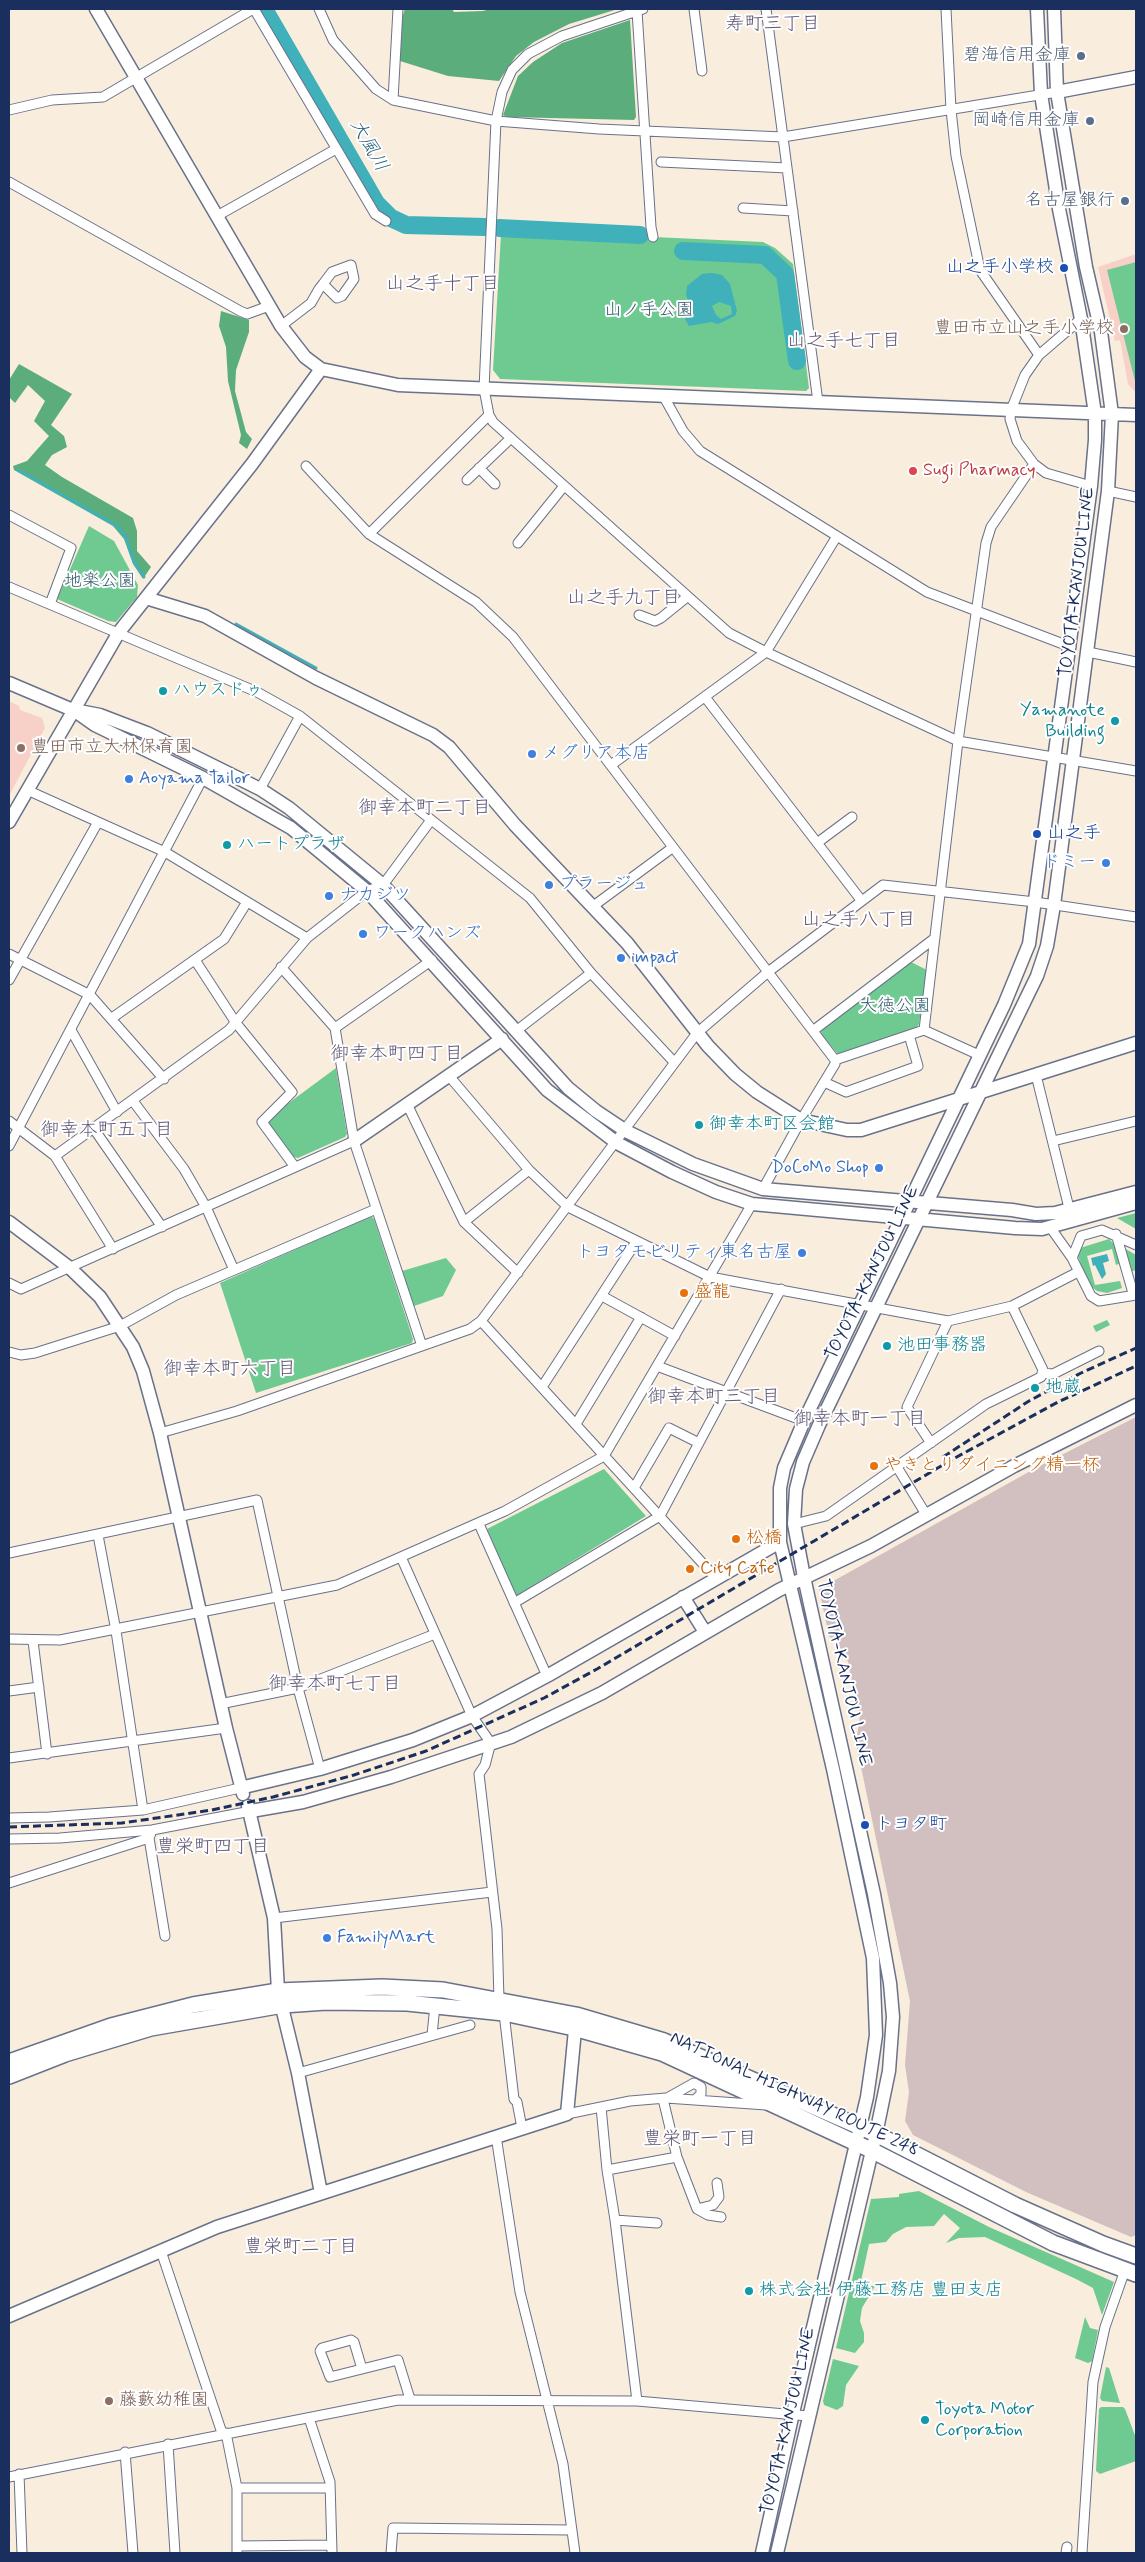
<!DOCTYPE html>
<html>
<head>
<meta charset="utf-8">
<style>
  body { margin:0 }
  #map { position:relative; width:1145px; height:2562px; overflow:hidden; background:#f9eddd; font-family:Mynerve,sans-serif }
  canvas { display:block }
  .frame { position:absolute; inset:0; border:10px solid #1b2f5e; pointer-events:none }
</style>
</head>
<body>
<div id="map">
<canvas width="1145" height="2562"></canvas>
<div class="frame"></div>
</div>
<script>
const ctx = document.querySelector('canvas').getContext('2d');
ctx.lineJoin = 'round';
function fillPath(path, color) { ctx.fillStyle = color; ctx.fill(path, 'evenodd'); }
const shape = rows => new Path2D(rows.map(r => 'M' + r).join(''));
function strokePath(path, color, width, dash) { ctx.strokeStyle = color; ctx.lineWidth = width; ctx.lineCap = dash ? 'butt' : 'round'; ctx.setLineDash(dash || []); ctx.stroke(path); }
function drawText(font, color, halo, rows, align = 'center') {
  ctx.font = font + ' Mynerve,"Klee One",sans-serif'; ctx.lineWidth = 4; ctx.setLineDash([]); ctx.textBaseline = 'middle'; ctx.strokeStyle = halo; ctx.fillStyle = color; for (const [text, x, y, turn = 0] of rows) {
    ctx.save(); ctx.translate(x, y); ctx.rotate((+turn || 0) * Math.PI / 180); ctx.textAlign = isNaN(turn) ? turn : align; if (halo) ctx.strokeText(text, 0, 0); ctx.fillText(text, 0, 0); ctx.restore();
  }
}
fillPath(shape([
  [1136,254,1136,393,1128,384,1120,340,1115,341,1098,267],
  [9,701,19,706,20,710,42,718,45,728,9,796]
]), '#f7d1c7');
fillPath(shape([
  [1136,1417,1136,2235,1131,2237,1026,2192,913,2135,905,2121,909,2092,905,2065,910,2001,856,1743,860,1716,846,1654,829,1636,819,1589,1034,1469]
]), '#d2bfc0');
fillPath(shape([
  [501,234,653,237,763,242,775,248,793,264,809,388,806,391,500,379,493,370],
  [1136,262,1136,385,1107,270],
  [89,526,114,541,138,585,137,597,116,622,108,621,57,599],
  [909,961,927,970,919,1024,917,1027,842,1054,837,1053,821,1034,822,1028],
  [336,1068,347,1134,345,1137,298,1158,291,1156,267,1125,267,1119],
  [1136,1213,1136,1229,1117,1218],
  [371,1216,374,1219,413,1339,412,1343,256,1393,220,1283],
  [1109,1239,1116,1246,1121,1263,1116,1265,1112,1249,1087,1256,1095,1285,1120,1281,1122,1288,1107,1293,1097,1291,1088,1284,1078,1256,1080,1248],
  [1124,1248,1136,1255,1136,1270,1130,1272],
  [446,1258,456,1270,443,1296,414,1306,402,1271],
  [1107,1320,1110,1325,1096,1332,1093,1326],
  [604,1469,646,1516,516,1596,487,1529],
  [919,2191,989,2227,1114,2282,1102,2315,1093,2288,1076,2279,985,2237,959,2238,946,2243,960,2228,944,2214,934,2226,906,2227,893,2234,886,2242,869,2244,860,2286,875,2286,862,2308,860,2321,864,2333,864,2342,855,2353,836,2348,871,2199,899,2197,899,2194],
  [1085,2317,1090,2328,1098,2330,1092,2361,1088,2363,1075,2358],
  [833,2359,859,2366,846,2385,843,2406,837,2410,824,2405,823,2401],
  [1106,2367,1109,2368,1120,2403,1102,2401,1100,2398],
  [1101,2407,1123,2407,1125,2409,1136,2438,1136,2461,1100,2474,1096,2471,1099,2409]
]), '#6fca91');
fillPath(shape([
  [405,9,452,9,454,12,483,11,490,9,618,9,569,24,534,42,516,56,499,81,448,76,400,61,402,18],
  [630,20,636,117,634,120,507,117,503,115,518,76,533,62,562,43],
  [221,311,249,320,249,332,236,370,235,391,246,432,252,439,247,449,239,443,241,435,228,381,226,347,219,326],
  [19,364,72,394,51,425,64,436,67,447,52,455,45,465,62,477,133,518,137,531,137,551,151,567,143,579,133,564,124,539,113,526,14,470,13,466,27,461,49,436,34,421,45,401,28,385,15,403,9,397,9,380]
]), '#5bae7b');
fillPath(shape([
  [712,273,722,275,730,284,737,311,735,316,718,324,711,322,689,326,685,319,690,307,686,294,687,286,702,274],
  [719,302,731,306,732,314,721,319,716,315,712,306],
  [1107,1254,1109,1261,1103,1263,1106,1274,1102,1279,1095,1265,1093,1266,1091,1258]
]), '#40b0ba');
strokePath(shape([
  [18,470,117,526,126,538,134,562,144,577],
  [236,624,316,668]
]), '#40b0ba', 3);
strokePath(shape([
  [264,9,376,203,391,218,406,225,485,227],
  [499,228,640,235],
  [683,251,765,255,785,274,797,361]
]), '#40b0ba', 18);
const street = shape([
  [254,9,375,214,386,221],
  [319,9,333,40,376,89,393,100,496,121,599,129,783,137,1057,92],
  [643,9,562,36,528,54,512,70,502,92,496,121,484,389,489,415,493,422,729,633,766,652,958,741,1136,771],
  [694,9,702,71],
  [766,9,818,402],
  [946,9,951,110,956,156,980,270,1039,355],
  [637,11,651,227,653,237],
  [393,100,398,9],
  [9,110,52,100,103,97,253,9],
  [661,162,787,168],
  [9,182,240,311,247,314,269,306],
  [743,208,793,211],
  [217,216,336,149],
  [1081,319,1039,355,1025,375,1011,410,1010,419,1017,441,1034,464,1046,473,1091,486],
  [281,326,311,303,319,289,323,284,332,272,351,265,354,279,342,296,337,298,323,284],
  [664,397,683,431,700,451,927,592,1071,647],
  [306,466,369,534,476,602,513,637,835,1060],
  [479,468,495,484],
  [467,480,511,438],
  [1108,491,1136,497],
  [9,515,71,548,50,604],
  [369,534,489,415],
  [518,543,564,486],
  [9,587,257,692,300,716,530,898,591,973,674,1062],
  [639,615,655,621,661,618,687,597],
  [1088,652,1136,662],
  [705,697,861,900],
  [611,765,766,652,837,536],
  [260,789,300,716],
  [27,790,165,852,307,938],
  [817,843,852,817],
  [592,907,672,848],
  [9,954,90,995,164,1079],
  [195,960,236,1023,292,1092,262,1122,295,1167],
  [281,967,335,1028,354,1141,422,1346],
  [9,980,98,822],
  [112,1018,224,939,247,902],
  [335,1028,432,960],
  [71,1030,117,1112],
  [814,1030,935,938],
  [924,1030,958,741,986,543,991,527,1034,464],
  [516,1031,591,973],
  [835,1060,924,1030,979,1055],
  [1036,1075,1069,1208],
  [449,1076,529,1170,568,1207,710,1277,948,1321,1012,1306,1078,1272],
  [824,1082,846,1092,918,1066,909,1035],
  [133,1101,184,1169,206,1207,234,1270],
  [407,1104,464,1222,518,1273],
  [9,1121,55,1156,113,1249],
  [94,1129,162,1227],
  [1053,1141,1136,1121],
  [9,1146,203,778],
  [55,1156,229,1030,307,938,367,891,383,885,431,820],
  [763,1189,801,1120,835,1064,835,1060],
  [464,1222,529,1170],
  [1050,1227,1072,1258,1091,1296,1099,1301,1136,1295],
  [1116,1234,1133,1293],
  [1072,1258,1081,1236,1102,1230,1136,1245],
  [9,1283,21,1289,354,1141],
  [602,1296,675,1336],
  [481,1321,716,1578],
  [9,1352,21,1355,35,1353,120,1326,176,1295,376,1209],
  [657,1366,804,1421],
  [1042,1373,1053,1374,1099,1351],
  [542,1387,636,1242],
  [576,1424,641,1317],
  [160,1433,237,1411,470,1329,481,1321,697,1033,768,972,883,885,1035,902,1136,917],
  [931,1443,907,1407,948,1321],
  [897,1467,927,1516],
  [634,1488,669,1428,699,1443],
  [479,1524,547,1676],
  [794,1524,826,1516,986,1404,1041,1377,1043,1370,1012,1306],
  [98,1535,116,1631,143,1810],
  [9,1553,257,1500,298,1688,320,1769],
  [401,1557,472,1716,488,1739,490,1746,485,1765,479,1774,497,1929,499,2000],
  [514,1603,660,1516,781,1289],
  [9,1639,60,1640,337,1585,505,1511,604,1456,752,1204],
  [33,1641,47,1754],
  [9,1691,39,1687],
  [220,1704,298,1688,435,1634],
  [9,1758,226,1728],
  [9,1818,49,1817,143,1810,240,1788],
  [151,1833,149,1838,165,1936],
  [9,1839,60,1838,152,1830,251,1811],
  [9,1883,149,1838],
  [274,1918,492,1892],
  [504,2013,514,2099,517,2102,522,2128],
  [432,2035,435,2005],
  [298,2073,470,2025],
  [669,2097,694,2083,701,2087,701,2094,695,2100],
  [663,2099,677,2157],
  [601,2107,607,2170,615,2220,637,2401],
  [567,2114,630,2101,666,2098,766,2105],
  [496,2136,520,2292,563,2464,575,2553],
  [607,2170,677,2157,697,2209,708,2215,721,2217],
  [697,2209,713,2205,719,2197,717,2183],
  [615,2220,657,2223],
  [161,2251,222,2433],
  [362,2369,354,2342,351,2340,322,2348,320,2351,330,2377,398,2360,410,2399],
  [309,2418,330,2482,332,2553],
  [226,2433,237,2488,237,2553],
  [168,2444,175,2553],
  [125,2452,133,2553],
  [19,2474,22,2553],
  [9,2477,398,2400,637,2401,808,2416],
  [237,2488,330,2488],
  [237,2546,331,2545],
  [391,2553,393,2528,397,2528,570,2530],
  [1066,2553,1067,2547],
  [1082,2553,1093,2382,1105,2327,1125,2270]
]);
const secondary = shape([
  [96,9,281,326,305,357,321,369,398,385,1136,415],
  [1057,92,1136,77],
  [146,598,205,616,316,678,433,735,449,747,515,825,627,943,708,1046,735,1074,757,1092,801,1120,847,1130,861,1130,1136,1043],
  [9,683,75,711,95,725,203,778,291,828,367,891,547,1090,617,1143,672,1172,716,1192,752,1204,1015,1228,1042,1229,1136,1203],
  [79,711,100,715,147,733,260,789,289,808,383,885,568,1088,596,1111,626,1131,693,1164,763,1189,1012,1210,1036,1214,1055,1213,1136,1192],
  [9,822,119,632,252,464,321,369],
  [354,1141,502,1039],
  [9,1222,70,1268,100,1297,133,1347,143,1371,160,1433,226,1728,243,1794],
  [683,1597,705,1632],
  [240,1788,320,1769,413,1740,472,1716,547,1676,780,1542],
  [248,1806,274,1918,278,1991,298,2073,321,2193],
  [251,1811,303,1802,391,1777,511,1737,602,1693,779,1590,871,1546,1014,1466,1136,1405],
  [9,2316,217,2227,567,2114,576,2019],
  [762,2553,793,2413,867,2097,876,2035,873,1958,833,1769,780,1542,780,1488,784,1468,804,1421,1004,1005,1029,944,1091,486,1095,440,1095,414,1081,319,1059,209,1041,94,1037,9],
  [777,2553,876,2134,889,2071,893,2017,890,1983,874,1894,804,1577,794,1524,796,1489,803,1462,819,1425,1037,976,1047,946,1054,905,1108,491,1112,414,1101,332,1086,267,1057,92,1054,9]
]);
const highway = shape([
  [9,2062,111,2026,193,2005,278,1991,382,1987,443,1990,576,2015,664,2041,876,2134,1015,2205,1103,2244,1136,2256],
  [9,2076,65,2054,151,2028,283,2005,326,2002,407,2003,504,2013,574,2028,662,2053,871,2150,1053,2243,1136,2274]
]);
strokePath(street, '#69728a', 11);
strokePath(secondary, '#69728a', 15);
strokePath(highway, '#69728a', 18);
strokePath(street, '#fff', 9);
strokePath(secondary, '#fff', 12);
strokePath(highway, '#fff', 15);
strokePath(shape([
  [943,1457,1029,1401,1081,1373,1136,1348],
  [9,1827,122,1823,212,1810,273,1797,354,1775,426,1751,544,1698,597,1669,953,1459,1058,1402,1136,1366]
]), '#1b2f5e', 3, [8, 4]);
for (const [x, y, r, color] of [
  [1081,56,5,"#5c6f8a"],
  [1090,121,5,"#5c6f8a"],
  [1125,201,5,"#5c6f8a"],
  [1064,268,5,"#1a4fb4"],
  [1124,329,5,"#8d6e63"],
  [913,471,5,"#e0444e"],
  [163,691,5,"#0f9aa8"],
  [1115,721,5,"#0f9aa8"],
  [21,748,5,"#8d6e63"],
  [532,754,5,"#3f7fe0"],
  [129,779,5,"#3f7fe0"],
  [1037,834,5,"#1a4fb4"],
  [227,845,5,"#0f9aa8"],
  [1106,863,5,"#3f7fe0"],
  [549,885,5,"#3f7fe0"],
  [329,896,5,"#3f7fe0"],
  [363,934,5,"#3f7fe0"],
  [621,958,5,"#3f7fe0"],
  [699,1125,5,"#0f9aa8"],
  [879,1168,5,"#3f7fe0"],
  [802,1253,5,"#3f7fe0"],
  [684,1293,5,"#e8710a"],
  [887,1346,5,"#0f9aa8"],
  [1035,1388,5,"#0f9aa8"],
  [874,1466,5,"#e8710a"],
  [736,1539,5,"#e8710a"],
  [690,1569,5,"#e8710a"],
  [865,1825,5,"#1a4fb4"],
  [327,1938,5,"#3f7fe0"],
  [749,2291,5,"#0f9aa8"],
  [109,2401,5,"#8d6e63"],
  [925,2420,5,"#0f9aa8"]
]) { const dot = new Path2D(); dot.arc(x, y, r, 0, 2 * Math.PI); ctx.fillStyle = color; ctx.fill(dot); strokePath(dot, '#fff', 2); }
drawText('18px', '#4e5e75', '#fff', [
  ["碧海信用金庫",1071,56],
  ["岡崎信用金庫",1080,121],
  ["名古屋銀行",1115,201]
], 'right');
drawText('18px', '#164399', '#fff', [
  ["山之手小学校",1054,268,"right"],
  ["山之手",1047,834],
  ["トヨタ町",875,1825]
], 'left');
drawText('18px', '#345e6d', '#fff', [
  ["山ノ手公園",649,311],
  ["地楽公園",100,582],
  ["大徳公園",895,1007]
]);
drawText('18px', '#785e54', '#fff', [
  ["豊田市立山之手小学校",1114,329,"right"],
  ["豊田市立大林保育園",31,748],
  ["藤藪幼稚園",119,2401]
], 'left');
drawText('18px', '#be3a42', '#fff', [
  ["Sugi Pharmacy",923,471]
], 'left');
drawText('18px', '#1b2f5e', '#fff', [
  ["TOYOTA-KANJOU LINE",1078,582,-83],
  ["TOYOTA-KANJOU LINE",873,1273,-64],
  ["TOYOTA-KANJOU LINE",843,1673,77],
  ["NATIONAL HIGHWAY ROUTE 248",794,2095,25],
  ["TOYOTA-KANJOU LINE",789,2421,-77]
]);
drawText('18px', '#0d838f', '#fff', [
  ["ハウスドゥ",173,691],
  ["Yamanote",1105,711,"right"],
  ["Building",1105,732,"right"],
  ["ハートプラザ",237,845],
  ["御幸本町区会館",709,1125],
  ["池田事務器",897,1346],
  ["地蔵",1045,1388],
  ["株式会社 伊藤工務店 豊田支店",759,2291],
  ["Toyota Motor",935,2410],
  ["Corporation",935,2431]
], 'left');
drawText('18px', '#366cbe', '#fff', [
  ["メグリア本店",542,754],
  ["Aoyama Tailor",139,779],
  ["ドミー",1096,863,"right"],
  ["プラージュ",559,885],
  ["ナカジツ",339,896],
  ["ワークハンズ",373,934],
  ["impact",631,958],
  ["DoCoMo Shop",869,1168,"right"],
  ["トヨタモビリティ東名古屋",792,1253,"right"],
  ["FamilyMart",337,1938]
], 'left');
drawText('18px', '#c56008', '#fff', [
  ["盛龍",694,1293],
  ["やきとりダイニング精一杯",884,1466],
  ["松橋",746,1539],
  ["City Cafe",700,1569]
], 'left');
drawText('19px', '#625976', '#fff', [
  ["寿町三丁目",773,25],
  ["山之手十丁目",443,285],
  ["山之手七丁目",844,342],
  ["山之手九丁目",624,599],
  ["御幸本町二丁目",425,809],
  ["山之手八丁目",859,921],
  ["御幸本町四丁目",397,1055],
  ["御幸本町五丁目",107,1131],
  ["御幸本町六丁目",230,1370],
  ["御幸本町三丁目",714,1398],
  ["御幸本町一丁目",860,1420],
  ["御幸本町七丁目",335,1685],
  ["豊栄町四丁目",213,1848],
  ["豊栄町一丁目",700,2140],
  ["豊栄町二丁目",301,2248]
]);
drawText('italic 19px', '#2a6383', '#fff', [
  ["大風川",368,146,60]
]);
</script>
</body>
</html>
